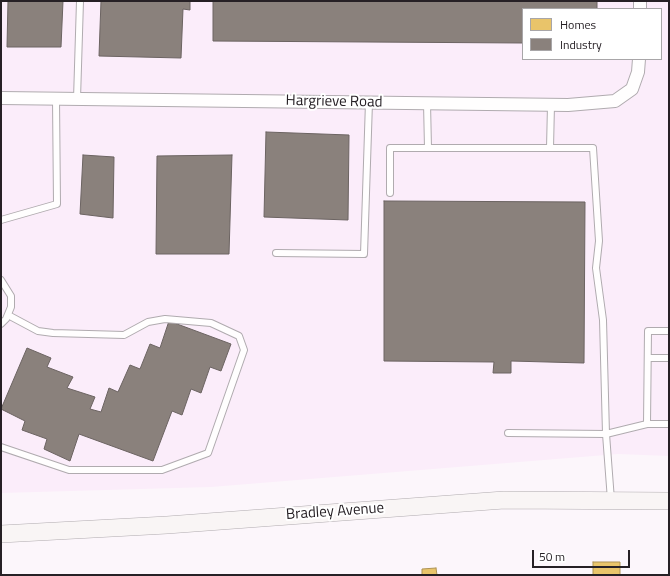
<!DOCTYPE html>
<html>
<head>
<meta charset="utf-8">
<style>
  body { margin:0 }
  #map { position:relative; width:670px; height:576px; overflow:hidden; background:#fcf6fb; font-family:"Titillium Web",sans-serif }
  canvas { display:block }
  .frame { position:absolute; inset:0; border:2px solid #262025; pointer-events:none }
  .legend { position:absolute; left:522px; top:8px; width:140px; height:52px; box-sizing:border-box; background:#fff; border:1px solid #a8a6a8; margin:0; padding:5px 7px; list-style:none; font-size:12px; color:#262025 }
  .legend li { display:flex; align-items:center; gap:8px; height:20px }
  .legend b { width:20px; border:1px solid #a8a6a8 }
  .scale { position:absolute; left:532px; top:550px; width:98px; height:18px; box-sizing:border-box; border:2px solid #262025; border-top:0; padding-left:5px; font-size:12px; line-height:14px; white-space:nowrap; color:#262025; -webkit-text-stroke:3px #fff; paint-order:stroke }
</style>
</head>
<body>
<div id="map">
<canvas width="670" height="576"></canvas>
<div class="frame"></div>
<ul class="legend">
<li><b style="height:11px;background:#e9c46a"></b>Homes</li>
<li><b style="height:11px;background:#8a817c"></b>Industry</li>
</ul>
<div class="scale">50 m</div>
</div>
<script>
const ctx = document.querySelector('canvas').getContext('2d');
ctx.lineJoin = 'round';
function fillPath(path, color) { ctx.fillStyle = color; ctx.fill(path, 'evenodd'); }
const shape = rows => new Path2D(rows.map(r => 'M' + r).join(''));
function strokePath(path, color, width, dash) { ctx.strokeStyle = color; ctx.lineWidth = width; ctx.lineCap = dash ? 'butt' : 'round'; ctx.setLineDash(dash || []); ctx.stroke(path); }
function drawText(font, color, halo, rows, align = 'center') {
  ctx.font = font + ' "Titillium Web",sans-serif'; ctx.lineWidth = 4; ctx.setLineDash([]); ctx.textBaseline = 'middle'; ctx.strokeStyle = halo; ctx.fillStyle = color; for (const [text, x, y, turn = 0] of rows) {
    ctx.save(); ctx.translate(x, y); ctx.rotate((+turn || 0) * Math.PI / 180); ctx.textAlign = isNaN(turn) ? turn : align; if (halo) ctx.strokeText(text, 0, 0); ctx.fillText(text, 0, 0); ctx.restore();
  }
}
fillPath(shape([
  [1,1,669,1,669,456,618,454,211,487,1,493],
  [523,9,661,9,661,59,523,59]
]), '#fbedfa');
const homes = shape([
  [593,562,620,562,620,575,593,575,593,562],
  [436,568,437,575,422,575,422,569,436,568]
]);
fillPath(homes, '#e9c46a');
strokePath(homes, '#ae9355', 1);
const industry = shape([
  [8,1,63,1,61,47,7,47,8,1],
  [101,1,190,1,190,10,183,9,181,58,99,56,101,1],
  [213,1,597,1,597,9,523,9,523,43,213,41,213,1],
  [266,132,349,135,348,220,264,217,266,132],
  [83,155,114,157,113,218,80,214,83,155],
  [232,155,229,254,156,254,157,156,232,155],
  [384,201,585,202,584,363,511,361,511,373,493,373,494,362,384,361,384,201],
  [169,321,231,344,221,371,210,367,201,393,191,389,182,415,172,411,153,461,79,434,70,461,44,449,47,439,22,430,25,421,1,409,27,348,51,358,47,367,73,377,67,388,95,397,90,409,101,412,109,388,118,392,130,365,140,369,150,344,160,348,169,321]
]);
fillPath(industry, '#8a817c');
strokePath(industry, '#6c6462', 1);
const lane = shape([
  [77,99,80,1],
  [427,103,428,148],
  [550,148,551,105],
  [390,193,390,148,593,148,599,241,596,268,603,320,606,434,508,433],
  [1,220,57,204,56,99],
  [276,253,364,254,369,102],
  [1,280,11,296,11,307,6,319,1,324],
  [648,358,669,358],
  [647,424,648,331,669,331],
  [1,447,69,470,162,470,208,453,244,350,239,336,211,323,165,319,148,322,124,335,53,333,38,331,8,315],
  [611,500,606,434,647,424,669,424]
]);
const street = shape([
  [640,1,640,9],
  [1,98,568,105,615,101,632,89,638,72,639,59]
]);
const secondary = shape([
  [1,534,167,525,504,500,669,501]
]);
strokePath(lane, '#b0abaf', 8);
strokePath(street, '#b0abaf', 14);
strokePath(secondary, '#b0abaf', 18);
strokePath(lane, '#fffefe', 6);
strokePath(street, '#fffefe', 12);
strokePath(secondary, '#f9f5f5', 17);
drawText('15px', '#262025', '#fff', [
  ["Hargrieve Road",334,102,1],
  ["Bradley Avenue",335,512,-4]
]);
</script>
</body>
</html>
